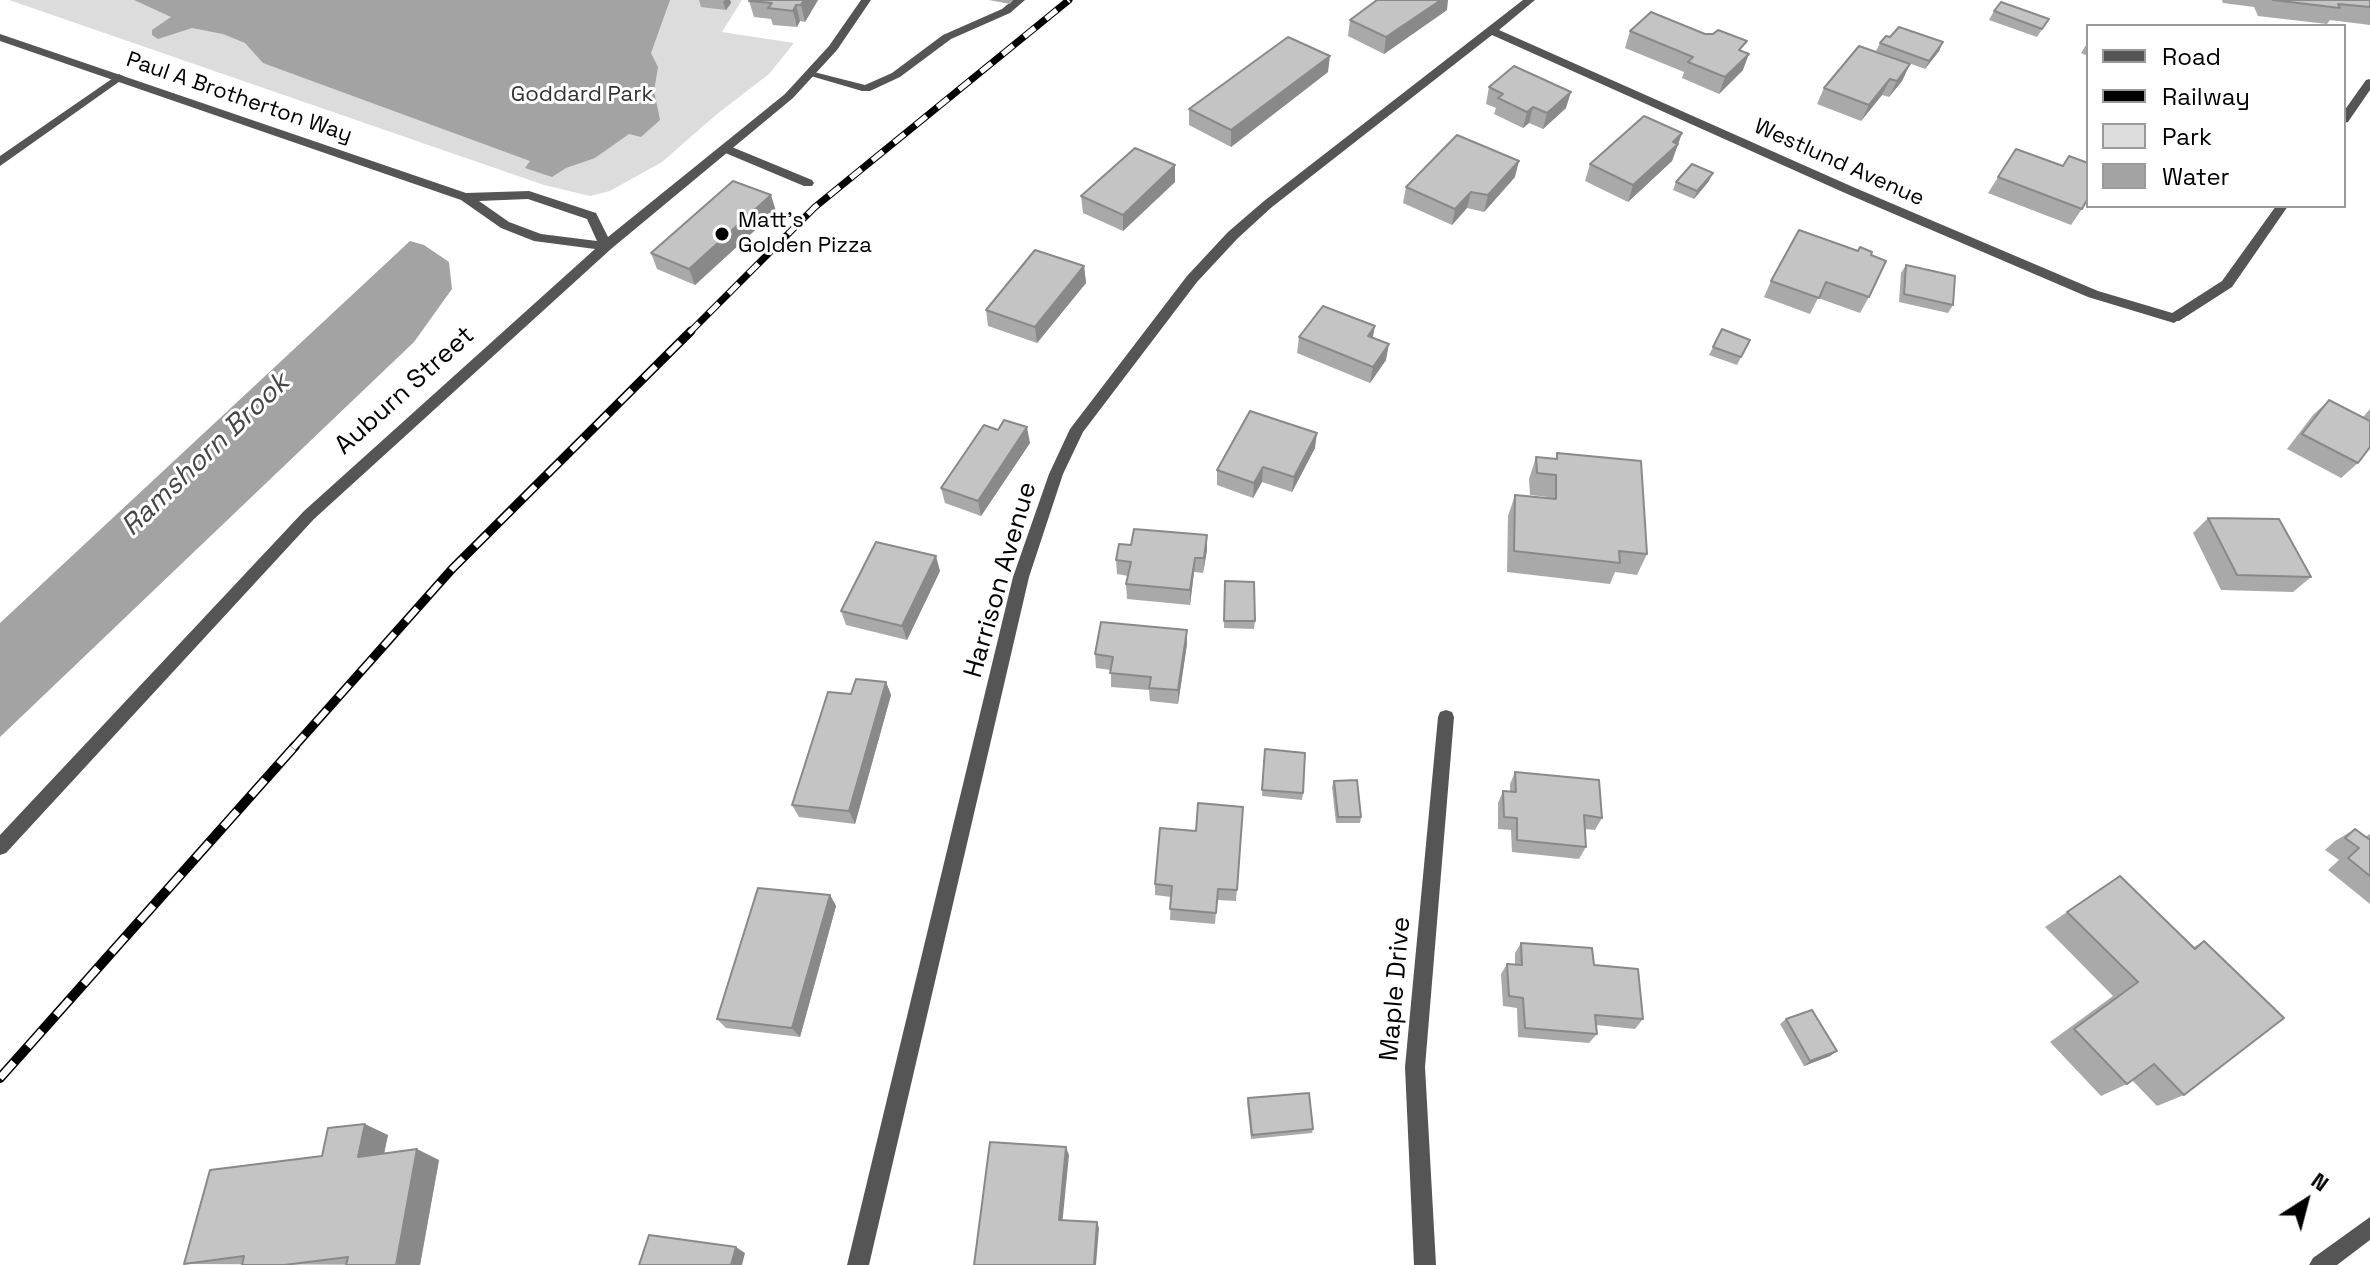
<!DOCTYPE html>
<html>
<head>
<meta charset="utf-8">
<style>
  body { margin:0 }
  #map { position:relative; width:2370px; height:1265px; overflow:hidden; background:#fff; font-family:"Space Grotesk",sans-serif }
  canvas { display:block }
  .legend { position:absolute; left:2086px; top:24px; width:260px; height:184px; box-sizing:border-box; background:#fff; border:2px solid #999; margin:0; padding:10px 14px; list-style:none; font-size:24px; color:#000 }
  .legend li { display:flex; align-items:center; gap:16px; height:40px }
  .legend b { width:40px; border:2px solid #999 }
  .north { position:absolute; left:2266px; top:1161px; width:80px; height:80px; -webkit-text-stroke:6px #fff; paint-order:stroke; rotate:36deg; font-size:22px; font-weight:700; line-height:32px; text-align:center; color:#000 }
  .north::after { content:''; display:block; margin:auto; width:28px; height:36px; background:#000; clip-path:polygon(50% 0,100% 100%,50% 72%,0 100%) }
</style>
</head>
<body>
<div id="map">
<canvas width="2370" height="1265"></canvas>
<ul class="legend">
<li><b style="height:10px;background:#555"></b>Road</li>
<li><b style="height:10px;background:#000"></b>Railway</li>
<li><b style="height:22px;background:#dcdcdc"></b>Park</li>
<li><b style="height:22px;background:#a3a3a3"></b>Water</li>
</ul>
<div class="north">N</div>
</div>
<script>
const ctx = document.querySelector('canvas').getContext('2d');
ctx.lineJoin = 'round';
function fillPath(path, color) { ctx.fillStyle = color; ctx.fill(path, 'evenodd'); }
const shape = rows => new Path2D(rows.map(r => 'M' + r).join(''));
function strokePath(path, color, width, dash) { ctx.strokeStyle = color; ctx.lineWidth = width; ctx.lineCap = dash ? 'butt' : 'round'; ctx.setLineDash(dash || []); ctx.stroke(path); }
function drawText(font, color, halo, rows, align = 'center') {
  ctx.font = font + ' "Space Grotesk",sans-serif'; ctx.lineWidth = 6; ctx.setLineDash([]); ctx.textBaseline = 'middle'; ctx.strokeStyle = halo; ctx.fillStyle = color; for (const [text, x, y, turn = 0] of rows) {
    ctx.save(); ctx.translate(x, y); ctx.rotate((+turn || 0) * Math.PI / 180); ctx.textAlign = isNaN(turn) ? turn : align; if (halo) ctx.strokeText(text, 0, 0); ctx.fillText(text, 0, 0); ctx.restore();
  }
}
fillPath(shape([
  [9,0,742,0,722,32,794,43,769,74,717,114,662,162,610,191,590,196,544,185]
]), '#dcdcdc');
fillPath(shape([
  [134,0,670,0,651,53,658,67,654,91,660,120,641,137,629,134,595,158,566,168,552,177,525,168,530,161,263,63,245,43,223,34,192,28,158,39,152,35,152,30,171,17],
  [410,241,424,245,449,262,452,289,414,342,0,737,0,623]
]), '#a3a3a3');
fillPath(shape([
  [1013,0,1025,0,1010,13,951,39,900,77,870,91,862,91,804,74,810,71,865,85,892,73,943,35,1002,9,1013,0],
  [119,74,125,77,123,79,0,166,0,156,119,74],
  [2370,79,2370,90,2348,122,2344,123,2344,111,2366,80,2370,79],
  [727,145,812,180,814,183,812,186,804,186,723,152,721,149,727,145],
  [2276,206,2288,206,2232,287,2179,321,2169,321,2169,315,2222,281,2276,206]
]), '#555');
fillPath(shape([
  [1523,0,1535,0,1499,30,1853,187,2098,291,2179,315,2181,318,2174,323,2088,297,1845,193,1492,35,1272,207,1238,238,1197,282,1083,432,1063,474,1029,577,869,1265,847,1265,1013,577,1049,474,1070,429,1187,276,1228,232,1264,201,1523,0],
  [1446,710,1452,712,1454,717,1425,1067,1436,1265,1414,1265,1405,1067,1438,717,1440,712,1446,710]
]), '#555');
fillPath(shape([
  [861,0,871,0,837,50,793,98,611,249,314,519,6,853,0,855,0,835,304,511,595,249,534,241,501,228,461,200,0,41,0,34,466,193,529,191,596,213,608,237,785,94,829,46,861,0],
  [528,199,587,219,597,241,541,234,509,222,479,201,528,199],
  [2370,1217,2370,1240,2337,1265,2309,1265,2313,1258,2370,1217]
]), '#555');
const railFar2 = shape([
  [689,333,815,207,1069,0]
]);
const railFar1 = shape([
  [293,748,452,569,691,331]
]);
const rail = shape([
  [0,1078,295,746]
]);
strokePath(railFar2, '#000', 7);
strokePath(railFar1, '#000', 9);
strokePath(rail, '#000', 10);
strokePath(railFar2, '#fff', 5, [14]);
strokePath(railFar1, '#fff', 6, [17]);
strokePath(rail, '#fff', 7, [21]);
fillPath(shape([
  [699,0,730,0,731,3,726,10,701,7],
  [818,0,805,22,800,21,797,27,773,25,771,19,754,17,749,1],
  [989,0,1013,0,1010,4],
  [2222,0,2370,0,2370,25,2330,20,2327,24,2258,16,2254,7,2223,3],
  [1447,10,1384,54,1348,36,1350,20],
  [1994,11,2049,19,2037,37,1989,20],
  [1630,31,1743,51,1743,70,1719,94,1682,78,1684,72,1625,48],
  [1890,37,1943,42,1939,51,1925,69,1876,51,1880,43],
  [2088,42,2088,56,2081,53],
  [1910,64,1902,81,1889,97,1882,95,1861,121,1817,104,1824,88],
  [1328,72,1231,147,1189,125,1189,109],
  [1489,87,1566,108,1543,129,1529,123,1523,128,1494,114,1496,108,1486,104],
  [1682,133,1672,161,1628,202,1585,181,1590,164],
  [2016,149,2082,209,2071,225,1988,193],
  [1515,177,1484,212,1467,208,1452,225,1403,203,1406,187],
  [1709,181,1694,199,1673,190,1676,182],
  [1175,182,1123,231,1083,213,1081,196],
  [776,211,695,285,657,269,651,253],
  [1871,255,1869,297,1860,313,1818,298,1810,314,1764,297,1771,281],
  [1906,265,1953,305,1948,313,1899,302,1901,273],
  [1084,266,1086,283,1037,343,988,326,986,310],
  [1722,329,1750,340,1737,365,1709,355],
  [1299,337,1373,338,1386,360,1370,383,1297,353],
  [2329,400,2363,417,2370,409,2370,447,2358,463,2341,478,2287,449,2313,415],
  [998,430,1030,443,981,516,945,503,941,488],
  [1315,448,1292,492,1262,482,1253,498,1217,485,1217,470],
  [1557,453,1647,554,1637,575,1615,572,1610,584,1507,572,1508,516,1515,495,1548,498,1548,497,1530,495,1529,479,1536,457,1556,459],
  [2208,518,2311,577,2293,592,2221,590,2193,533],
  [1207,535,1207,550,1203,573,1194,572,1190,605,1127,599,1126,584,1128,576,1117,574,1116,560,1131,545],
  [940,571,907,640,846,625,841,611],
  [1225,581,1255,621,1254,629,1224,628],
  [1187,644,1178,704,1150,701,1149,690,1111,687,1111,670,1096,668,1095,654],
  [886,682,891,695,855,824,799,817,792,805,851,694],
  [1265,749,1303,793,1302,800,1262,796],
  [1515,772,1602,818,1595,830,1585,829,1586,847,1579,859,1512,852,1511,830,1498,829,1498,803,1503,791,1510,791,1510,784],
  [1334,781,1361,817,1360,823,1336,823,1332,787],
  [1243,807,1236,901,1217,900,1215,924,1170,920,1171,897,1155,895,1155,884,1196,831],
  [2355,829,2365,837,2370,834,2370,904,2328,870,2339,860,2325,850,2335,841],
  [2120,876,2194,947,2204,941,2184,1095,2157,1106,2132,1080,2127,1084,2101,1096,2050,1042,2113,996,2045,927],
  [830,895,836,906,800,1037,726,1028,717,1019],
  [1521,943,1594,965,1643,1019,1635,1029,1596,1025,1597,1034,1589,1043,1518,1037,1517,1008,1503,1006,1501,974,1507,964,1515,965,1515,953],
  [1786,1019,1837,1051,1830,1056,1804,1066,1780,1024],
  [1248,1098,1313,1129,1312,1133,1251,1139,1247,1102],
  [388,1135,384,1154,439,1160,420,1265,184,1264,322,1156]
]), '#a9a9a9');
fillPath(shape([
  [725,0,730,0,731,3,726,10,723,2],
  [804,0,818,0,805,22,801,5],
  [1441,0,1448,0,1447,10,1384,54,1386,37],
  [796,5,800,21,797,27,793,11],
  [1943,42,1939,51,1925,69,1929,61],
  [1749,54,1743,70,1719,94,1725,77],
  [1330,56,1328,72,1231,147,1231,130],
  [1910,64,1902,81,1889,97,1897,81],
  [1890,79,1882,95,1861,121,1869,105],
  [1571,92,1566,108,1543,129,1547,113],
  [1533,107,1529,123,1523,128,1527,112],
  [1682,133,1672,161,1628,202,1633,185],
  [1519,161,1515,177,1484,212,1488,195],
  [1175,165,1175,182,1123,231,1123,215],
  [1713,173,1709,181,1694,199,1697,191],
  [1471,192,1467,208,1452,225,1455,209],
  [771,195,776,211,695,285,689,269],
  [1084,266,1086,283,1037,343,1035,327],
  [1375,326,1372,342,1368,336],
  [1389,344,1386,360,1370,383,1373,367],
  [1027,427,1030,443,981,516,978,501],
  [1317,433,1315,448,1292,492,1294,477],
  [1263,467,1262,482,1253,498,1254,483],
  [1207,535,1207,550,1203,573,1204,558],
  [936,556,940,571,907,640,902,626],
  [1195,558,1194,572,1190,605,1190,590],
  [1187,630,1187,644,1178,704,1178,690],
  [886,682,891,695,855,824,849,811],
  [830,895,836,906,800,1037,792,1028],
  [1837,1051,1830,1056,1804,1066,1810,1061],
  [365,1124,388,1135,381,1167,358,1157],
  [1066,1147,1069,1155,1062,1226,1059,1220],
  [417,1149,439,1160,420,1265,396,1265],
  [1097,1222,1099,1228,1096,1265,1094,1265],
  [736,1247,745,1253,742,1265,731,1265]
]), '#898989');
const building = shape([
  [750,0,804,0,801,5,796,5,793,11,768,8,772,3,749,1,750,0],
  [1377,0,1441,0,1386,37,1350,20,1377,0],
  [2273,0,2370,0,2370,7,2338,4,2340,8,2273,0],
  [2001,2,2049,19,2042,29,1994,11,2001,2],
  [1651,12,1705,34,1713,34,1718,30,1747,41,1739,50,1749,54,1725,77,1688,62,1693,57,1630,31,1651,12],
  [1899,27,1943,42,1929,61,1880,43,1886,36,1890,37,1899,27],
  [1288,37,1330,56,1231,130,1189,109,1288,37],
  [1859,46,1910,64,1897,81,1890,79,1869,105,1824,88,1859,46],
  [1514,66,1571,92,1547,113,1533,107,1527,112,1498,98,1503,94,1489,87,1514,66],
  [1644,116,1682,133,1673,142,1678,144,1633,185,1590,164,1644,116],
  [1457,135,1519,161,1488,195,1471,192,1455,209,1406,187,1457,135],
  [1135,148,1175,165,1123,215,1081,196,1135,148],
  [2016,149,2063,166,2069,156,2088,163,2088,198,2082,209,1998,177,2016,149],
  [1692,164,1713,173,1697,191,1676,182,1692,164],
  [733,181,771,195,689,269,651,253,733,181],
  [1799,230,1858,251,1860,247,1872,252,1871,255,1886,261,1869,297,1826,282,1819,298,1771,281,1799,230],
  [1035,250,1084,266,1035,327,986,310,1035,250],
  [1906,265,1955,276,1953,305,1904,294,1906,265],
  [1323,306,1375,326,1368,336,1389,344,1373,367,1299,337,1323,306],
  [1722,329,1750,340,1741,357,1713,347,1722,329],
  [2329,400,2370,421,2370,447,2358,463,2302,434,2329,400],
  [1250,411,1317,433,1294,477,1263,467,1254,483,1217,470,1250,411],
  [1004,420,1027,427,978,501,941,488,984,425,998,430,1004,420],
  [1557,453,1641,461,1647,554,1619,551,1620,563,1514,551,1515,495,1556,499,1556,475,1537,473,1536,457,1557,459,1557,453],
  [2208,518,2279,519,2311,577,2237,575,2208,518],
  [1134,529,1207,535,1204,558,1195,558,1190,590,1126,584,1131,562,1116,560,1119,544,1131,545,1134,529],
  [876,542,936,556,902,626,841,611,876,542],
  [1225,581,1254,582,1255,621,1224,621,1225,581],
  [1101,622,1187,630,1178,690,1149,688,1151,677,1110,673,1113,657,1095,654,1101,622],
  [856,679,886,682,849,811,792,805,828,692,851,694,856,679],
  [1265,749,1305,753,1303,793,1262,790,1265,749],
  [1515,772,1599,780,1602,818,1584,815,1586,847,1517,840,1517,818,1504,817,1503,791,1516,792,1515,772],
  [1357,780,1361,817,1338,817,1334,781,1357,780],
  [1198,803,1243,807,1237,890,1218,889,1216,913,1170,909,1172,886,1155,884,1160,828,1196,831,1198,803],
  [2355,829,2370,840,2370,876,2348,858,2359,848,2345,838,2355,829],
  [2120,876,2195,949,2204,941,2284,1018,2184,1095,2154,1064,2127,1084,2074,1029,2138,982,2067,912,2120,876],
  [758,888,830,895,792,1028,717,1019,758,888],
  [1521,943,1592,948,1594,965,1638,969,1643,1019,1595,1015,1597,1034,1525,1028,1523,998,1509,996,1507,964,1522,965,1521,943],
  [1812,1010,1837,1051,1810,1061,1786,1019,1812,1010],
  [1309,1093,1313,1129,1252,1135,1248,1098,1309,1093],
  [365,1124,358,1157,417,1149,396,1265,346,1265,348,1257,284,1265,242,1265,244,1256,184,1264,210,1170,322,1156,328,1128,365,1124],
  [990,1142,1066,1147,1059,1220,1097,1222,1094,1265,974,1265,990,1142],
  [649,1235,736,1247,731,1265,639,1265,649,1235]
]);
fillPath(building, '#c4c4c4');
strokePath(building, '#898989', 2);
for (const [x, y, r, color] of [
  [722,234,8,"#000"]
]) { const dot = new Path2D(); dot.arc(x, y, r, 0, 2 * Math.PI); ctx.fillStyle = color; ctx.fill(dot); strokePath(dot, '#fff', 3); }
drawText('22px', '#333', '#fff', [
  ["Goddard Park",582,95]
]);
drawText('22px', '#000', '#fff', [
  ["Paul A Brotherton Way",239,98,19],
  ["Westlund Avenue",1839,163,24]
]);
drawText('22px', '#000', '#fff', [
  ["Matt's",738,221],
  ["Golden Pizza",738,246]
], 'left');
drawText('26px', '#000', '#fff', [
  ["Auburn Street",405,391,-42],
  ["Harrison Avenue",1001,580,-74],
  ["Maple Drive",1396,989,-85]
]);
drawText('italic 28px', '#444', '#fff', [
  ["Ramshorn Brook",206,455,-44]
]);
</script>
</body>
</html>
